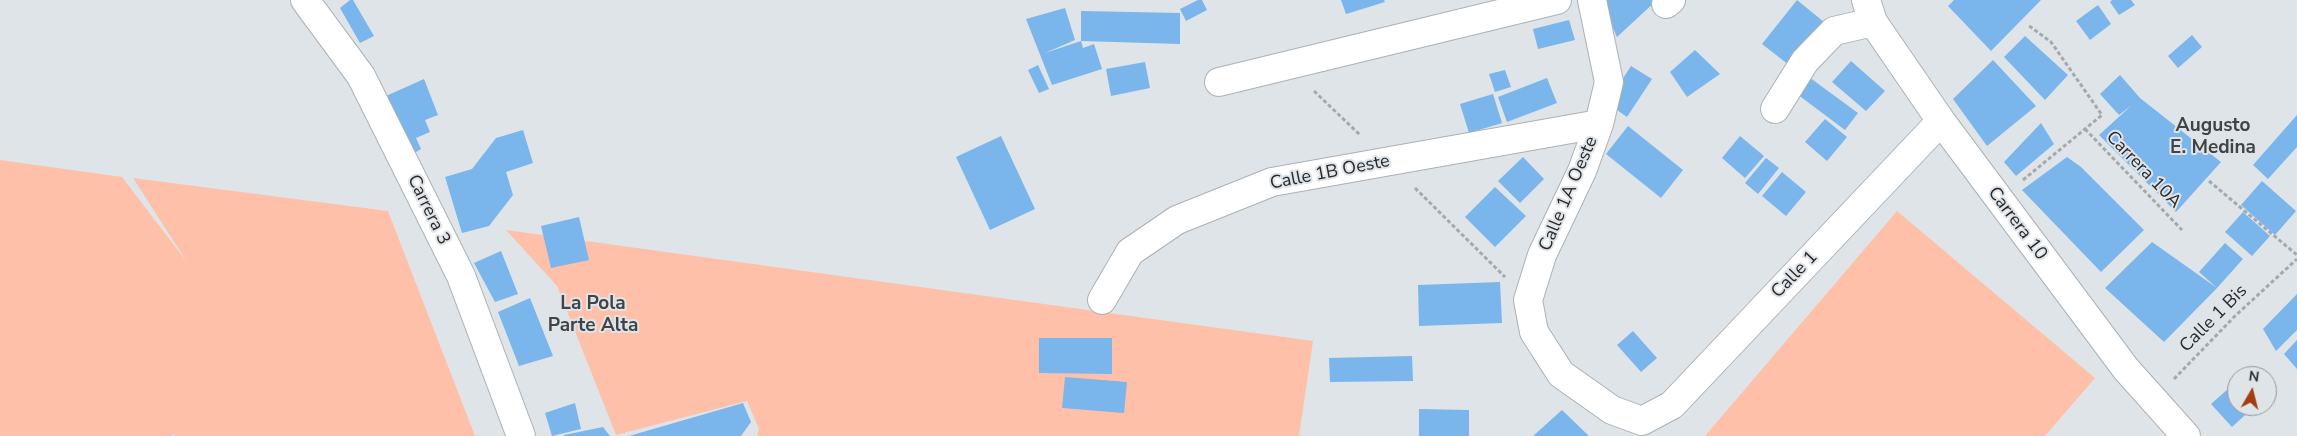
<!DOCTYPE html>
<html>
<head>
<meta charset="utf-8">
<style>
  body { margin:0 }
  #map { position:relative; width:2297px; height:436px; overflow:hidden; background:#dfe4e8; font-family:"Nunito Sans",sans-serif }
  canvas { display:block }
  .north { position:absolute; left:2227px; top:366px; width:50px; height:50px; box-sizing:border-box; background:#dfe4e8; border:1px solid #95999c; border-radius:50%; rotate:8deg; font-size:14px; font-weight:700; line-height:20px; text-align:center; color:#27282a }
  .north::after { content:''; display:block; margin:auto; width:18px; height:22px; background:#a23d10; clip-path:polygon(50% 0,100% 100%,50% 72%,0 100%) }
</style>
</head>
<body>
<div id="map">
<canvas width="2297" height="436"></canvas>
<div class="north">N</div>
</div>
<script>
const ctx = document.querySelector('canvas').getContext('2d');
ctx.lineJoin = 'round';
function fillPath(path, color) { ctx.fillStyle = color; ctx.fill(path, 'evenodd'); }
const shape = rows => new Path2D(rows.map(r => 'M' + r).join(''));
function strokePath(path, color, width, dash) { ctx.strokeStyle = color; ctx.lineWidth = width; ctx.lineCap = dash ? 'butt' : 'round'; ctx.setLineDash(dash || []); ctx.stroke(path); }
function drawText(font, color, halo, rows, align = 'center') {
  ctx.font = font + ' "Nunito Sans",sans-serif'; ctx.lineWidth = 4; ctx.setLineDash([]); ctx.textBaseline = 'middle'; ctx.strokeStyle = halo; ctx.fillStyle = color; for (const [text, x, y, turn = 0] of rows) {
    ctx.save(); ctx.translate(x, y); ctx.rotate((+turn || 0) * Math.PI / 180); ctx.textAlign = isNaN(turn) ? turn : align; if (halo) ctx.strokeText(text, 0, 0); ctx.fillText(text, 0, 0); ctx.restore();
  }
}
fillPath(shape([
  [0,160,122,177,187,262,133,178,388,211,475,436,175,436,173,434,172,436,0,436],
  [1897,211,2095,378,2045,436,1705,436],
  [506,230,1313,341,1299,436,757,436,759,429,747,401,616,435,557,286]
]), '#ffc0a9');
fillPath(shape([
  [350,0,353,0,374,36,360,43,340,8],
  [1198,0,1202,0,1207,10,1186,21,1180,9],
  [1341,0,1384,0,1385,2,1346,14],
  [1601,0,1657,0,1617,37],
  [1797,0,1824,22,1789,65,1762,44],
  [1954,0,2041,0,1991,51,1948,6],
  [2112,0,2131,0,2135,5,2119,15,2110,2],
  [2098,5,2111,24,2090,40,2076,21],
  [1065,8,1075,40,1045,53,1081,41,1081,11,1180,13,1180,44,1081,41,1083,48,1094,44,1102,69,1052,85,1026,19],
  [1569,20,1575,40,1538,49,1533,29],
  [2192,35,2202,47,2178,68,2168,56],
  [2025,36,2068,75,2045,100,2004,57],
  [1695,50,1720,74,1687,97,1670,72],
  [1993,60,2036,106,1987,146,1953,99],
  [1851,61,1885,91,1866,111,1832,82],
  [1145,62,1150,88,1111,96,1106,69],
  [1038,65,1049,89,1039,93,1028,70],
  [1631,66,1652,79,1627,117,1607,103],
  [1505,70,1511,87,1495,92,1489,74],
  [1802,72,1858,113,1845,130,1789,88],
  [2120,75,2140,98,2221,162,2176,212,2099,135,2132,105,2119,115,2100,94],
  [1547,78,1557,103,1507,122,1498,97],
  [424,79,438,115,425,120,430,132,416,138,421,149,411,155,386,96],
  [1493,94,1502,123,1469,133,1460,104],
  [2297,115,2297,147,2268,179,2253,165],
  [1825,119,1847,137,1827,161,1805,142],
  [2041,123,2054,144,2016,176,2004,162],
  [1628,126,1683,170,1661,198,1606,154],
  [523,130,533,163,506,172,513,195,489,226,462,233,445,177,472,169,496,138],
  [1001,136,1035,209,990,230,956,157],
  [1740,136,1764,156,1745,178,1722,158],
  [1523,157,1544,179,1520,203,1498,181],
  [2067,157,2081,167,2144,230,2101,272,2022,190],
  [1766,158,1779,168,1758,194,1745,183],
  [1782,172,1806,192,1786,216,1762,196],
  [2262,181,2296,211,2275,235,2241,205],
  [1495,187,1526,216,1495,247,1465,217],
  [2243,212,2270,236,2252,256,2225,232],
  [579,217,589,260,551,268,541,226],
  [2152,242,2217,288,2164,342,2105,288],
  [2225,243,2243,259,2217,288,2199,272],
  [501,251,518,294,495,302,474,263],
  [1500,282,1502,323,1419,326,1418,285],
  [2297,294,2297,330,2276,351,2263,329],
  [530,298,553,356,519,366,498,312],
  [1633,331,1657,358,1641,372,1617,345],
  [1039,338,1112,338,1112,374,1039,373],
  [2297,340,2297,369,2284,354],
  [1412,356,1413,381,1330,382,1329,358],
  [1065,377,1127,382,1124,413,1062,408],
  [2237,381,2237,406,2255,406,2232,427,2211,404],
  [575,403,581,429,552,436,545,413],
  [743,403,751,422,741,436,629,436],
  [1419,409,1469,410,1469,436,1419,436],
  [1562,410,1589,436,1533,436],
  [603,427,610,436,564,436,564,435]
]), '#7ab5ec');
const street = shape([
  [305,0,361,76,461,276,521,436],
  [1592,0,1609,82,1599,124,1582,171,1542,255,1528,300,1534,332,1561,374,1612,410,1642,421,1672,405,1941,121],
  [1866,0,1873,22,1941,121,2126,369,2186,436],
  [1666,4,1671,0],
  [1219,82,1557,0],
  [1775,109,1805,61,1834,31,1873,22],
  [1102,300,1130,252,1177,220,1272,182,1599,124]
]);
strokePath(street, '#acb1b6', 30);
strokePath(shape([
  [1314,91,1360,135],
  [2085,129,2182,230],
  [2023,180,2102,115,2051,42,2028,25],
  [2209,181,2297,255],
  [1415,188,1505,277],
  [2174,379,2235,316,2297,259]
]), '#a5a9ac', 3, [4, 2.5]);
strokePath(street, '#fff', 28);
drawText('18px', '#27282a', '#dfe4e8', [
  ["Carrera 10A",2143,170,46],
  ["Calle 1B Oeste",1330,173,-11],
  ["Calle 1A Oeste",1569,194,-67],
  ["Carrera 3",428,210,64],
  ["Carrera 10",2017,224,53],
  ["Calle 1",1795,275,-46],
  ["Calle 1 Bis",2214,319,-45]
]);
drawText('bold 19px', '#404447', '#dfe4e8', [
  ["Augusto",2213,126],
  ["E. Medina",2213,148],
  ["La Pola",593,304],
  ["Parte Alta",593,326]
]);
</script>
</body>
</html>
